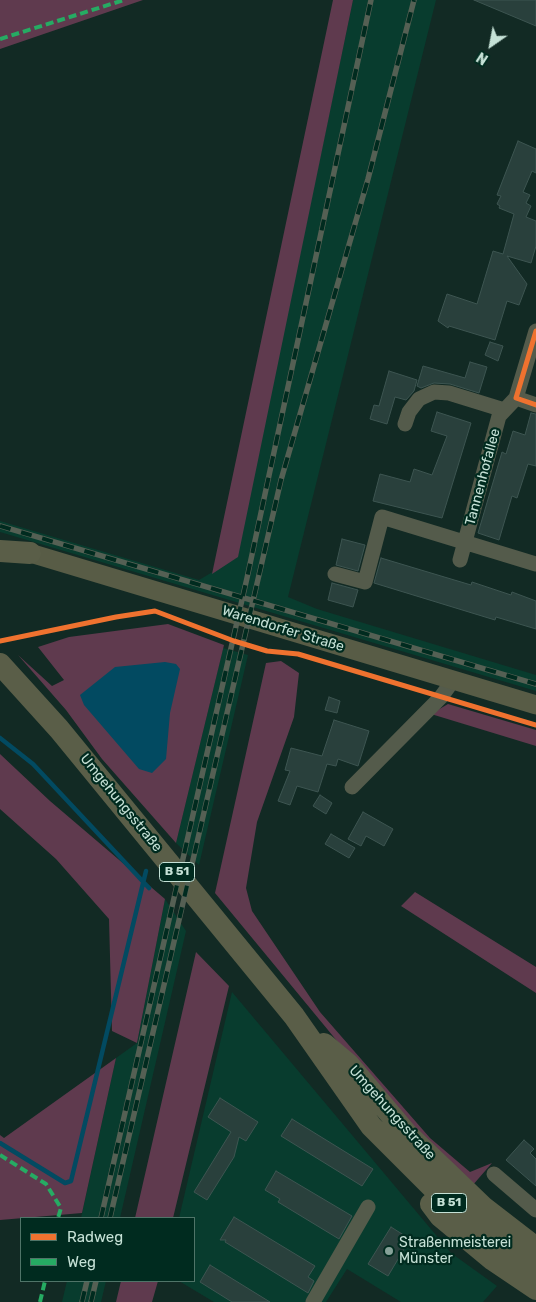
<!DOCTYPE html>
<html>
<head>
<meta charset="utf-8">
<style>
  body { margin:0 }
  #map { position:relative; width:536px; height:1302px; overflow:hidden; background:#122a24; font-family:Rubik,sans-serif }
  canvas { display:block }
  .legend { position:absolute; left:20px; top:1217px; width:175px; height:65px; box-sizing:border-box; background:#002b1f; border:1px solid #4f7468; margin:0; padding:6px 9px; list-style:none; font-size:15px; color:#c5e1d6 }
  .legend li { display:flex; align-items:center; gap:10px; height:25px }
  .legend b { width:25px; border:1px solid #4f7468 }
  .north { position:absolute; left:466px; top:20px; width:50px; height:50px; -webkit-text-stroke:4px #002b1f; paint-order:stroke; rotate:213deg; font-size:14px; font-weight:700; line-height:20px; text-align:center; color:#c5e1d6 }
  .north::after { content:''; display:block; margin:auto; width:18px; height:22px; background:#c5e1d6; clip-path:polygon(50% 0,100% 100%,50% 72%,0 100%) }
</style>
</head>
<body>
<div id="map">
<canvas width="536" height="1302"></canvas>
<ul class="legend">
<li><b style="height:6px;background:#ef722f"></b>Radweg</li>
<li><b style="height:6px;background:#26ab63"></b>Weg</li>
</ul>
<div class="north">N</div>
</div>
<script>
const ctx = document.querySelector('canvas').getContext('2d');
ctx.lineJoin = 'round';
function fillPath(path, color) { ctx.fillStyle = color; ctx.fill(path, 'evenodd'); }
const shape = rows => new Path2D(rows.map(r => 'M' + r).join(''));
function strokePath(path, color, width, dash) { ctx.strokeStyle = color; ctx.lineWidth = width; ctx.lineCap = dash ? 'butt' : 'round'; ctx.setLineDash(dash || []); ctx.stroke(path); }
function drawText(font, color, halo, rows, align = 'center') {
  ctx.font = font + ' Rubik,sans-serif'; ctx.lineWidth = 4.5; ctx.setLineDash([]); ctx.textBaseline = 'middle'; ctx.strokeStyle = halo; ctx.fillStyle = color; for (const [text, x, y, turn = 0] of rows) {
    ctx.save(); ctx.translate(x, y); ctx.rotate((+turn || 0) * Math.PI / 180); ctx.textAlign = isNaN(turn) ? turn : align; if (halo) ctx.strokeText(text, 0, 0); ctx.fillText(text, 0, 0); ctx.restore();
  }
}
fillPath(shape([
  [353,0,436,0,288,597,317,609,536,675,536,691,0,532,0,521,199,580,236,558],
  [223,648,248,655,199,865,176,843],
  [165,899,186,931,120,1218,81,1218,116,1058,137,1043],
  [232,992,451,1253,497,1286,483,1302,401,1302,347,1269,326,1302,214,1302,179,1281,194,1281,194,1218,179,1218],
  [67,1281,106,1281,101,1302,62,1302]
]), '#083c2e');
fillPath(shape([
  [0,0,143,0,0,49],
  [333,0,353,0,238,557,212,574],
  [168,624,224,645,176,843,102,759,66,710,18,655,52,686,64,680,38,647,69,637],
  [281,661,299,673,294,717,257,822,246,888,252,911,320,1012,430,1138,470,1172,492,1163,472,1186,422,1144,215,893,266,663],
  [448,704,536,730,536,746,431,714],
  [0,754,50,801,165,899,137,1043,112,1031,109,919,56,859,0,809],
  [415,892,536,967,536,993,401,906],
  [196,952,229,986,173,1218,135,1218],
  [116,1058,82,1213,0,1220,0,1135,4,1138],
  [121,1281,158,1281,152,1302,116,1302]
]), '#5f3a4e');
fillPath(shape([
  [165,662,176,664,180,669,170,713,166,759,152,773,139,769,84,705,80,695,115,667]
]), '#024a61');
strokePath(shape([
  [0,738,33,764,149,888],
  [0,1143,65,1183,71,1181,146,871]
]), '#024a61', 4.5);
const building = shape([
  [474,0,536,0,536,26,474,0],
  [518,141,536,149,536,173,532,171,523,192,530,195,526,203,531,206,526,217,536,221,536,246,531,263,507,256,527,284,519,305,507,301,495,340,449,326,448,328,438,321,447,294,477,304,493,251,503,254,514,214,499,208,500,206,497,204,501,196,497,195,518,141],
  [490,342,503,346,498,361,485,355,490,342],
  [470,362,487,367,479,393,450,384,434,383,421,388,417,386,423,366,465,378,470,362],
  [389,371,417,380,414,391,406,400,395,397,387,424,370,419,374,405,379,406,389,371],
  [437,412,471,423,442,518,373,501,380,474,410,482,414,469,432,475,447,436,431,431,437,412],
  [531,413,536,414,536,466,528,464,517,498,512,496,499,540,478,533,502,452,506,454,513,431,525,435,531,413],
  [342,539,365,545,358,571,336,565,342,539],
  [381,558,471,585,472,582,511,595,512,592,536,601,536,629,496,617,495,620,374,583,381,558],
  [332,583,358,590,353,607,328,600,332,583],
  [329,697,340,701,337,713,325,710,329,697],
  [334,720,369,731,358,766,338,759,336,766,327,764,318,792,297,786,290,805,278,801,290,771,285,770,291,748,322,756,334,720],
  [320,795,332,803,326,814,313,806,320,795],
  [363,812,393,829,384,846,366,836,361,846,348,839,363,812],
  [331,834,355,848,349,858,325,844,331,834],
  [220,1098,258,1122,246,1141,239,1137,234,1157,207,1200,194,1192,231,1132,208,1117,220,1098],
  [292,1119,373,1169,362,1186,281,1136,292,1119],
  [524,1140,534,1149,530,1153,536,1159,536,1186,506,1160,524,1140],
  [276,1171,352,1216,339,1239,278,1202,280,1199,265,1190,276,1171],
  [234,1217,315,1266,308,1277,314,1281,308,1293,225,1242,226,1240,220,1240,234,1217],
  [391,1227,410,1239,388,1276,368,1264,391,1227],
  [210,1265,270,1302,232,1302,200,1282,210,1265]
]);
fillPath(building, '#29403c');
strokePath(building, '#3d5551', 1);
strokePath(shape([
  [536,331,516,398,536,405],
  [405,424,409,412,419,399,434,392,449,393,504,410],
  [460,560,499,416,516,398],
  [335,574,365,582,382,517,536,564],
  [352,787,441,697,454,679],
  [494,1174,536,1210],
  [313,1302,368,1207]
]), '#545b4b', 15);
strokePath(shape([
  [30,553,536,705]
]), '#585c46', 19);
strokePath(shape([
  [0,551,30,553],
  [0,664,59,729,294,1016,371,1126,450,1205,536,1270],
  [324,1044,349,1065,407,1134,483,1207,536,1248],
  [431,1204,440,1216,493,1260,536,1289]
]), '#5a5e48', 22);
const rail = shape([
  [0,526,536,684],
  [101,1218,247,578,371,0],
  [110,1218,281,480,368,179,414,0],
  [82,1302,87,1281],
  [91,1302,96,1281]
]);
strokePath(rail, '#556054', 5.5);
strokePath(rail, '#002b1f', 4, [11]);
strokePath(shape([
  [0,39,124,0],
  [0,1155,46,1184,61,1208,58,1218],
  [40,1302,45,1281]
]), '#26ab63', 4, [8, 4]);
strokePath(shape([
  [536,331,516,398,536,405],
  [0,641,116,617,155,611,234,641,267,651,298,654,536,725]
]), '#ef722f', 5);
for (const [x, y, r, color] of [
  [389,1251,5,"#86a198"]
]) { const dot = new Path2D(); dot.arc(x, y, r, 0, 2 * Math.PI); ctx.fillStyle = color; ctx.fill(dot); strokePath(dot, '#002b1f', 2); }
for (const [x, y, w] of [
  [177,872,35],
  [449,1203,35]
]) { const box = new Path2D(); box.roundRect(x - w / 2, y - 9.5, w, 19, 4); ctx.fillStyle = '#002b1f'; ctx.fill(box); strokePath(box, '#c5e1d6', 1); }
drawText('bold 12px', '#c5e1d6', null, [
  ["B 51",177,872],
  ["B 51",449,1203]
]);
drawText('14px', '#c5e1d6', '#002b1f', [
  ["Tannenhofallee",483,477,-75],
  ["Warendorfer Straße",283,629,17],
  ["Umgehungsstraße",121,803,51],
  ["Umgehungsstraße",392,1113,48]
]);
drawText('14px', '#c5e1d6', '#002b1f', [
  ["Straßenmeisterei",399,1243],
  ["Münster",399,1259]
], 'left');
</script>
</body>
</html>
